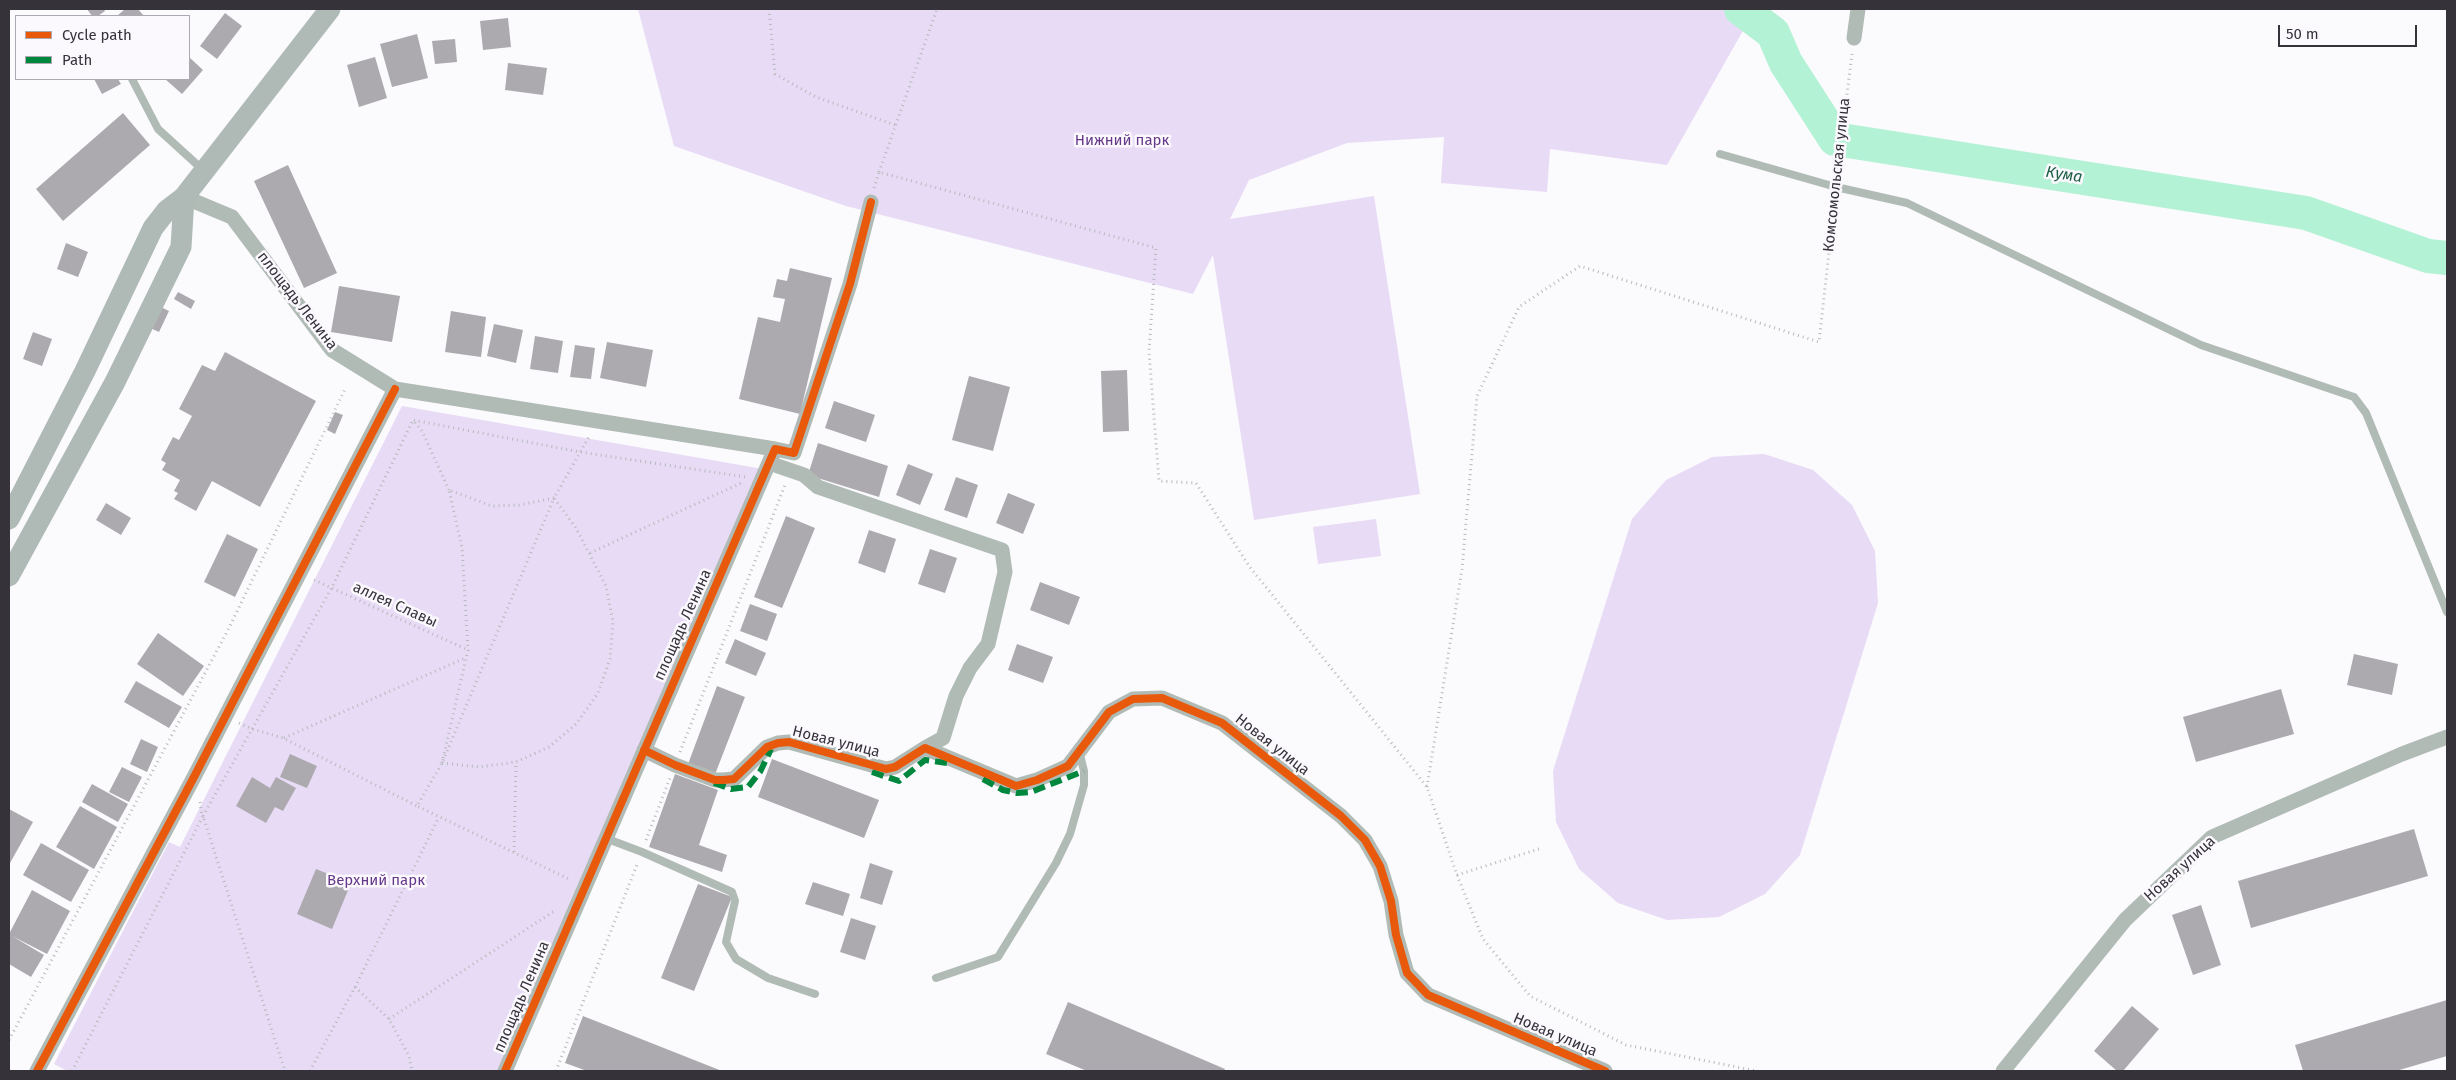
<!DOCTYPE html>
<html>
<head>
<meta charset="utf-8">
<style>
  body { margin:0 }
  #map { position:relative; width:2456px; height:1080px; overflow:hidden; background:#fbfafd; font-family:"Fira Sans",sans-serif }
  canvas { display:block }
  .frame { position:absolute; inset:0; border:10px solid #36323a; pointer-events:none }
  .legend { position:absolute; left:15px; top:15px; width:175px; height:65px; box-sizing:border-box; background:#fbf9fe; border:1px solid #aca9b0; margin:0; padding:6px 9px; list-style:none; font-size:15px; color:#36323a }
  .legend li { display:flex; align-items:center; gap:10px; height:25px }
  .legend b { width:25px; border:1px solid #aca9b0 }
  .scale { position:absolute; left:2278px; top:25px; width:139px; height:22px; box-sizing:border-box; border:2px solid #36323a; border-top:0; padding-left:6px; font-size:15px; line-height:18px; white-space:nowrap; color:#36323a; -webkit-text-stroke:4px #fbf9fe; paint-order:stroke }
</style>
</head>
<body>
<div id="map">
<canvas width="2456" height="1080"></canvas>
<div class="frame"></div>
<ul class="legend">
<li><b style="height:6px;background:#e8590c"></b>Cycle path</li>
<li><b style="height:6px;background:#00873e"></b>Path</li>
</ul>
<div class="scale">50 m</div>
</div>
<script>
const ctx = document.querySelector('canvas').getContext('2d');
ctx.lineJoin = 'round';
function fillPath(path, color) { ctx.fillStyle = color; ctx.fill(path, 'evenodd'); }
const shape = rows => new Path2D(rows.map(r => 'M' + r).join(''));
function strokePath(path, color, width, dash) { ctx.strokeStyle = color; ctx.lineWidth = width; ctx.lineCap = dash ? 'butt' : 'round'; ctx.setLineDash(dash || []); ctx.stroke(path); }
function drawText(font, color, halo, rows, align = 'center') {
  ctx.font = font + ' "Fira Sans",sans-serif'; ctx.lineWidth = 5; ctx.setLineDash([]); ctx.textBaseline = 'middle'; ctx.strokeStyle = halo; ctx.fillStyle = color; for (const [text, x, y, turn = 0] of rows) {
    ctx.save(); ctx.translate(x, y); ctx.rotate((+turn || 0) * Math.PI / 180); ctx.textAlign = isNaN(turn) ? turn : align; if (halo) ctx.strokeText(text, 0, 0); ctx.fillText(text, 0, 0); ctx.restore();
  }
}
fillPath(shape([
  [638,9,1743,9,1749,20,1667,165,1550,149,1547,192,1441,183,1444,137,1347,143,1249,180,1230,219,1374,196,1420,494,1254,520,1213,255,1193,294,846,206,674,146],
  [402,406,763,469,501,1071,67,1071,54,1064,169,842,180,847],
  [1764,454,1813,470,1852,505,1875,551,1878,603,1800,855,1765,894,1719,917,1667,920,1618,903,1579,869,1556,822,1553,771,1632,519,1666,480,1712,457],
  [1376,519,1381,556,1318,564,1313,527]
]), '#e8dbf6');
strokePath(shape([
  [1741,9,1773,33,1786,63,1835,139,2306,213,2428,256,2447,258]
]), '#b4f2d6', 34);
fillPath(shape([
  [87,9,104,9,105,11,98,16,92,16],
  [125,9,138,9,144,16,117,16],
  [225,13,242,26,217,59,200,46],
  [508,18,511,47,483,50,480,21],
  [417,34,428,78,392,87,380,44],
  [455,39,457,62,435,64,432,41],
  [189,57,203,70,182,94,165,79,189,79],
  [375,57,387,98,359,107,347,65],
  [508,63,547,68,543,95,505,90],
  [94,79,118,79,121,84,102,94],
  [123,113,150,145,63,221,36,189],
  [288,165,337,273,304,288,254,181],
  [66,243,88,252,78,277,57,269],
  [790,268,832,278,800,414,739,399,758,317,780,322,785,299,773,297,777,279,787,281],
  [339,286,400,296,392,342,331,332],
  [178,292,195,301,191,309,174,299],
  [159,306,169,311,159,332,148,327],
  [451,311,486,317,481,357,445,352],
  [494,324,523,330,516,363,487,356],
  [33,332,52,339,42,366,23,359],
  [535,336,563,341,558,373,530,369],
  [607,342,653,350,646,387,600,378],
  [575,345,595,348,591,379,570,377],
  [225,352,316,401,260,507,212,481,196,511,174,499,178,493,174,491,180,480,162,470,166,463,161,460,173,437,179,440,192,416,179,409,202,365,215,371],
  [1127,370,1129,431,1103,432,1101,371],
  [969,376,1010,387,993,451,952,440],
  [834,401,875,415,866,442,825,428],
  [335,412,343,415,335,434,327,430],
  [818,443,888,466,879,497,808,475],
  [908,464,933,474,920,505,896,495],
  [956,477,978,485,967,518,944,510],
  [1008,493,1035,504,1023,534,996,523],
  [106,503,131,518,121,535,96,520],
  [786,516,815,528,782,608,754,597],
  [869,530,896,539,885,573,858,563],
  [227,534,258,549,235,597,204,582],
  [930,549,957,558,945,593,918,584],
  [1040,582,1080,597,1069,625,1030,610],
  [750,604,777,614,767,641,740,631],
  [158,633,204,666,183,696,137,664],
  [735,639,766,653,756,676,725,663],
  [1017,644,1053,657,1043,683,1008,670],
  [2354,654,2398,664,2392,695,2347,685],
  [136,681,182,707,169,728,124,702],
  [717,686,745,697,714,777,687,767],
  [2281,689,2294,734,2196,762,2183,717],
  [141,739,158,747,147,772,130,764],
  [290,754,317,766,307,788,280,777],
  [772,759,879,800,864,838,758,797],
  [122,767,142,777,129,802,109,792],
  [675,774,718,790,699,845,727,855,722,872,649,847],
  [252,777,270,788,276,777,296,788,283,811,275,807,266,823,236,806],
  [92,784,128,804,118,822,82,802],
  [80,806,117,827,94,869,56,847],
  [9,809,33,822,10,863,9,862],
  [2414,829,2428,876,2251,928,2238,881],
  [41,843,89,870,71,902,23,875],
  [870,863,893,871,882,905,860,898],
  [316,869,351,883,332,929,297,914],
  [813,882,850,894,843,916,805,904],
  [698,884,732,897,694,991,661,978],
  [32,890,70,911,47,954,12,936,44,955,31,977,9,964,9,934],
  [2201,905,2221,965,2193,975,2172,915],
  [851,918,876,926,865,960,840,952],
  [2447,1000,2447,1056,2396,1071,2303,1071,2295,1045],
  [1068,1002,1225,1069,1224,1071,1087,1071,1046,1054],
  [2132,1006,2159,1029,2123,1071,2117,1071,2094,1051],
  [583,1016,722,1071,587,1071,565,1063]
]), '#acaaaf');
strokePath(shape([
  [769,9,775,74,816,97,895,125],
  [879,172,937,9],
  [1837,174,1852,54],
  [874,188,879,172,1156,248,1149,352,1159,481,1196,483,1249,566,1427,787,1457,875,1483,939,1530,996,1626,1045,1757,1071],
  [449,490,422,431,413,420,580,452,746,477],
  [590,553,741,483],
  [314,580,468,650],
  [239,723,252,729,283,738,417,806],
  [284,738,465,658],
  [680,752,785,485],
  [442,763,468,650,462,548,449,490,492,506,519,505,554,498,442,763,417,806,571,880],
  [442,763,479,767,516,762,549,747,577,723,598,693,610,659,613,622,606,586,576,528,554,498,590,435],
  [1427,787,1462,569,1477,396,1519,307,1580,266,1819,342,1835,198],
  [200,802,202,816],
  [203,816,331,589,413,420],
  [646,840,670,778],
  [514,852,516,762],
  [1457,875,1542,848],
  [355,987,389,1019,409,1056,412,1071],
  [389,1019,556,910],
  [9,1040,229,628,346,387],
  [72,1071,203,816,285,1071],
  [310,1071,355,987,439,817],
  [556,1071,638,862]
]), '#b6baba', 3, [1, 4]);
strokePath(shape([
  [132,79,158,129,203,170],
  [1720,154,1836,187,1907,203,2201,345,2354,397,2366,413,2447,612],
  [605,838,642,852,732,892,735,901,726,942,736,959,768,978,815,994],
  [936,978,998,957,1056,863,1070,834,1084,785,1084,771,1079,751]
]), '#b1bbb6', 8);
strokePath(shape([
  [1854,38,1858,9],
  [184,197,232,217,332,350,395,389,775,449],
  [769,463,804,475,818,487,1002,550,1005,572,988,644,970,668,956,696,943,738,925,748],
  [644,750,675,765,715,780,723,780,734,779,767,747,778,743,789,742,886,769,895,767,925,748,1016,786,1037,780,1068,766,1109,712,1133,699,1162,698,1222,723,1341,816,1365,840,1380,866,1391,901,1396,935,1407,973,1428,995,1605,1071],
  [37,1071,194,777,395,389],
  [505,1071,775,449,794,453,850,284,871,202],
  [2003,1071,2125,920,2212,837,2402,754,2447,737]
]), '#b1bbb6', 15);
strokePath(shape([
  [9,519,85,371,153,228,167,210,184,197,330,9],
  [9,576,115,382,181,247,184,197]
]), '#afbab6', 21);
strokePath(shape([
  [872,772,899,781,925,760,947,763],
  [983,779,1003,790,1017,793,1031,792,1084,771],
  [714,783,731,789,748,787,760,772,771,749]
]), '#00873e', 6, [12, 6]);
strokePath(shape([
  [644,750,675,765,715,780,723,780,734,779,767,747,778,743,789,742,886,769,895,767,925,748,1016,786,1037,780,1068,766,1109,712,1133,699,1162,698,1222,723,1341,816,1365,840,1380,866,1391,901,1396,935,1407,973,1428,995,1605,1071],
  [37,1071,194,777,395,389],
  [505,1071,775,449,794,453,850,284,871,202]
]), '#e8590c', 8);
drawText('15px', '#653888', '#fbf9fe', [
  ["Нижний парк",1122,141],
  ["Верхний парк",376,881]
]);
drawText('15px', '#36323a', '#fbf9fe', [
  ["Комсомольская улица",1837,175,-84],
  ["площадь Ленина",297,301,52],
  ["аллея Славы",395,605,24],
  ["площадь Ленина",683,625,-66],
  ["Новая улица",836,742,14],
  ["Новая улица",1272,745,38],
  ["Новая улица",2180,869,-42],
  ["площадь Ленина",522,997,-67],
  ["Новая улица",1555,1035,23]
]);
drawText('italic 16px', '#1d5f45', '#fbf9fe', [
  ["Кума",2064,175,9]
]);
</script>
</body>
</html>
